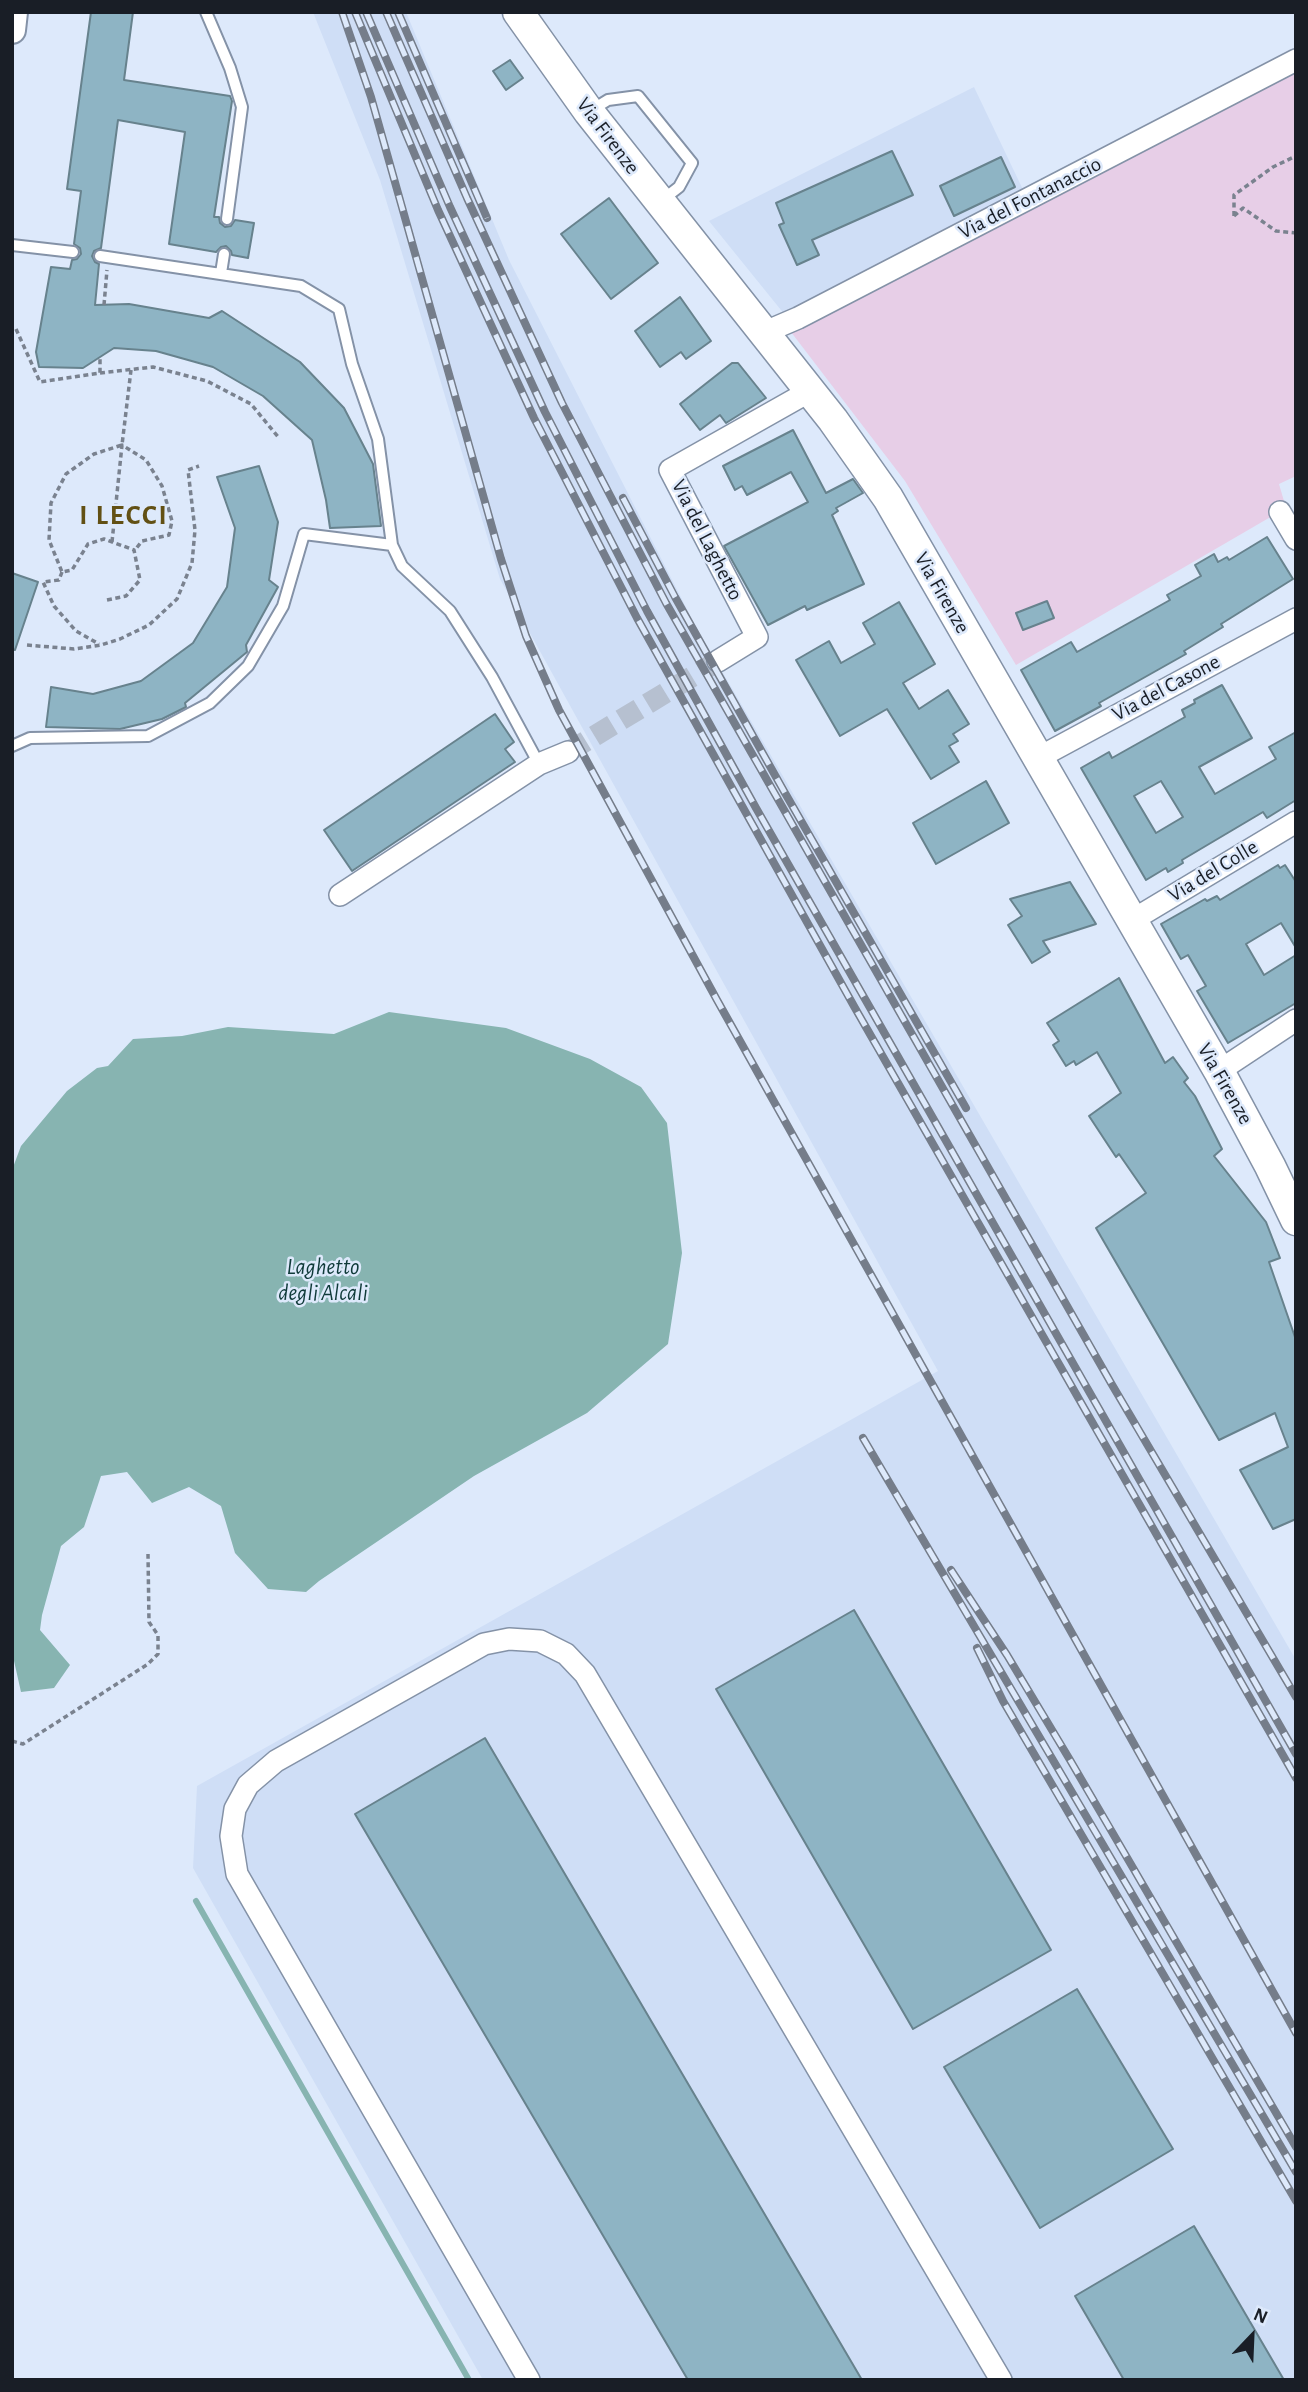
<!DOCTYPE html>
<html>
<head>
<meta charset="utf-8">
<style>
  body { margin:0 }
  #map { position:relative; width:1308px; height:2392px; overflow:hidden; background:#dde9fb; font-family:"Alegreya Sans",sans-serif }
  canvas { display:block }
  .frame { position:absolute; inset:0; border:14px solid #191e26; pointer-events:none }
  .north { position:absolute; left:1217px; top:2301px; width:70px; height:70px; -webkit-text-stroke:5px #dde9fb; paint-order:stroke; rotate:23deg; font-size:19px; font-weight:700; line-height:28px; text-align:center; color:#191e26 }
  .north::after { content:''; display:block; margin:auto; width:24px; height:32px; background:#191e26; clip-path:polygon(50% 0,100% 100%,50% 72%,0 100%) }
</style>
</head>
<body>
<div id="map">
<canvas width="1308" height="2392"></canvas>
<div class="frame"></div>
<div class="north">N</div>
</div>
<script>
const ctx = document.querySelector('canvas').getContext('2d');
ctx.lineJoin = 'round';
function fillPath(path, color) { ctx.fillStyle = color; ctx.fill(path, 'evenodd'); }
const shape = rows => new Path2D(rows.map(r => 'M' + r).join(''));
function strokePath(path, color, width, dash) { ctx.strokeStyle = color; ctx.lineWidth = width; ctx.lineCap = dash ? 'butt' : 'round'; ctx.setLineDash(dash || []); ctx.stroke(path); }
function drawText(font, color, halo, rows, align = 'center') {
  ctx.font = font + ' "Alegreya Sans",sans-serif'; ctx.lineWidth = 5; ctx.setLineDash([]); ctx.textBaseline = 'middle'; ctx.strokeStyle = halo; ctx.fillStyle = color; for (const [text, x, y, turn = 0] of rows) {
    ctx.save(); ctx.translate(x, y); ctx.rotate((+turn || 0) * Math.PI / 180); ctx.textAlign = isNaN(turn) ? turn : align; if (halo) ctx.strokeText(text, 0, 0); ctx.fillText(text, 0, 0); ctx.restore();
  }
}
fillPath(shape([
  [313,12,406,12,509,260,694,623,1296,1660,1296,2380,483,2380,193,1868,197,1786,938,1371,500,579,380,180],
  [974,87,1026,196,785,315,709,221]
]), '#cfdef6');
fillPath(shape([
  [1296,70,1296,476,1279,484,1286,508,1016,665,905,481,791,332]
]), '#e7cee7');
fillPath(shape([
  [389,1012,506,1028,590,1059,641,1087,667,1123,682,1253,668,1344,587,1413,474,1476,319,1581,306,1592,268,1589,235,1553,221,1506,189,1487,152,1503,127,1472,101,1476,84,1527,61,1546,42,1615,40,1630,70,1665,54,1688,21,1692,12,1652,12,1170,21,1146,67,1091,97,1068,108,1066,133,1039,182,1036,228,1027,334,1034]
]), '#87b4b1');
strokePath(shape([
  [196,1901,469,2380]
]), '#87b4b1', 6);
const building = shape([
  [91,12,133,12,124,80,230,96,232,101,214,217,219,217,220,223,225,227,231,226,235,220,254,223,248,258,232,255,231,251,226,246,221,247,216,252,169,244,185,132,118,120,101,248,94,251,92,256,95,262,99,264,95,305,129,304,209,318,222,311,300,362,344,408,373,464,381,526,330,528,326,500,312,440,263,396,213,367,156,351,114,348,83,368,39,367,36,352,51,267,70,269,72,260,77,259,81,254,80,248,74,244,81,191,67,189,91,12],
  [510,60,523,78,506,90,493,71,510,60],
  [892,151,913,195,812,240,819,255,797,265,779,225,784,223,776,203,892,151],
  [1001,157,1015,187,954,216,940,186,1001,157],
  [609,198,658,263,611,299,561,234,609,198],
  [680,297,711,341,686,359,681,352,660,367,635,331,680,297],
  [732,363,738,363,766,398,726,423,720,415,700,430,680,404,732,363],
  [793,430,826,493,853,479,863,493,836,508,838,511,832,515,864,584,807,610,805,606,768,625,724,546,808,502,791,472,747,495,742,486,735,490,723,466,793,430],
  [259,466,278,522,269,580,278,587,246,645,247,652,185,703,186,707,162,719,120,729,46,727,51,687,93,694,141,681,193,643,227,587,235,528,217,477,259,466],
  [1267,537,1293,579,1221,624,1223,627,1184,651,1186,654,1099,703,1101,706,1055,731,1021,670,1071,642,1077,652,1170,600,1167,595,1201,576,1195,565,1214,554,1218,562,1227,557,1229,560,1267,537],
  [12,573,38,582,15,650,12,649,12,573],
  [1047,601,1054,618,1023,630,1016,613,1047,601],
  [899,602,935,664,903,683,919,709,948,690,969,724,953,734,958,741,949,746,959,762,931,779,887,709,840,736,796,660,829,641,841,663,875,644,863,623,899,602],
  [1222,685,1252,738,1199,767,1215,794,1276,759,1269,747,1296,732,1296,800,1267,818,1263,812,1182,860,1183,863,1168,872,1166,868,1146,880,1081,768,1109,752,1112,758,1185,717,1182,710,1195,703,1194,700,1222,685],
  [1161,781,1183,817,1156,833,1134,796,1161,781],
  [495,714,514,742,505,749,515,762,352,871,324,830,495,714],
  [986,781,1009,823,936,864,913,823,986,781],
  [1278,865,1280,868,1285,865,1296,882,1296,948,1281,923,1246,944,1264,975,1296,955,1296,1003,1228,1043,1197,991,1206,986,1188,955,1181,959,1161,924,1205,899,1207,901,1217,896,1220,900,1278,865],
  [1070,882,1096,924,1043,941,1050,952,1032,963,1008,925,1022,916,1010,899,1070,882],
  [1119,978,1165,1063,1173,1057,1188,1078,1184,1082,1195,1096,1222,1149,1214,1156,1266,1222,1280,1258,1269,1262,1296,1340,1296,1519,1273,1529,1240,1470,1288,1447,1275,1413,1219,1440,1096,1228,1146,1193,1119,1154,1116,1157,1089,1116,1121,1093,1097,1052,1076,1065,1074,1061,1066,1066,1053,1045,1059,1041,1047,1023,1119,978],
  [854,1610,1051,1950,913,2029,716,1689,854,1610],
  [485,1738,862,2380,688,2380,355,1814,485,1738],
  [1077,1989,1173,2149,1040,2228,944,2067,1077,1989],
  [1194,2226,1284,2380,1124,2380,1075,2296,1194,2226]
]);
fillPath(building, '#8eb4c4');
strokePath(building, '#67828d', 2);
strokePath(shape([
  [568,752,718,661]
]), '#b6c0d0', 21, [21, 10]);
const service = shape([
  [206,12,230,68,242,107,227,219],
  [590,111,608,100,638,96,692,163,679,187,661,201],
  [12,245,73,252],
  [100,256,301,286,339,309,352,364,378,439,392,545,402,566,450,611,492,677,539,764],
  [221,273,224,254],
  [12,746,30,738,148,736,210,703,248,666,283,606,304,534,392,545]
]);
const minor = shape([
  [763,333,798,318,1296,60],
  [1280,512,1296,539],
  [718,661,757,637,670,470,810,391],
  [1038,758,1296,619],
  [340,895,539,764,568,752],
  [1131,921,1296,822],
  [1219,1071,1296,1020],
  [529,2380,237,1874,231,1836,235,1809,248,1785,276,1761,484,1644,509,1639,540,1641,566,1654,585,1674,1001,2380]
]);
const tertiary = shape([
  [12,30,14,12]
]);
const secondary = shape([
  [518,12,589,112,833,420,888,498,1219,1071,1270,1166,1296,1220]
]);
strokePath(service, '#8492a7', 14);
strokePath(minor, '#8492a7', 24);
strokePath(tertiary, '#8492a7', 30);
strokePath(secondary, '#8492a7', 33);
strokePath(shape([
  [1234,216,1234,195,1273,167,1296,156],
  [1234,216,1243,208,1276,231,1296,233],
  [104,305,107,270],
  [16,329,40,382,100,373,100,357],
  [100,373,153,367,207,381,251,404,279,438],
  [112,542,122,445,146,460,162,486,172,521,169,535,142,541,135,550],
  [62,572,59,580,43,582,54,606,76,631,99,644],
  [107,600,126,596,140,580,134,550,104,539,88,544,72,570,62,572,49,540,51,503,66,474,94,454,122,445,131,370],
  [27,645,74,649,101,645,120,639,149,625,177,599,192,563,195,530,188,470,199,466],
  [12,1741,23,1744,148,1664,158,1654,158,1635,149,1622,148,1554]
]), '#7a828f', 3.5, [5, 3.5]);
strokePath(service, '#fff', 10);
strokePath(minor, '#fff', 21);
strokePath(tertiary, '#fff', 26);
strokePath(secondary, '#fff', 30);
const rail = shape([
  [342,12,371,97,501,559,526,636,559,710,717,1000,1296,2033],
  [355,12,438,210,534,418,637,618,855,1008,1296,1778],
  [366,12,450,207,545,412,647,611,756,808,1296,1754],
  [386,12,467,198,562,403,666,603,1111,1383,1296,1697],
  [398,12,487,218],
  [623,498,675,597,785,793,966,1108],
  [863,1438,1296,2172],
  [951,1570,1007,1655,1070,1760,1296,2147],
  [977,1648,1003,1701,1296,2201]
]);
strokePath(rail, '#757d8a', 8);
strokePath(rail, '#dde9fb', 5, [16]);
drawText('21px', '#191e26', '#dde9fb', [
  ["Via Firenze",608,136,53],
  ["Via del Fontanaccio",1030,198,-27],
  ["Via del Laghetto",707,540,63],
  ["Via Firenze",942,593,60],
  ["Via del Casone",1166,688,-28],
  ["Via del Colle",1213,871,-31],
  ["Via Firenze",1225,1084,60]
]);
drawText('italic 23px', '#0f3a39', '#dde9fb', [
  ["Laghetto",323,1267],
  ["degli Alcali",323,1293]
]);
ctx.letterSpacing = '2px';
drawText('bold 28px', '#625014', '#dde9fb', [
  ["I LECCI",124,516]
]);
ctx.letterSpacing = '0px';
</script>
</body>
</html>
